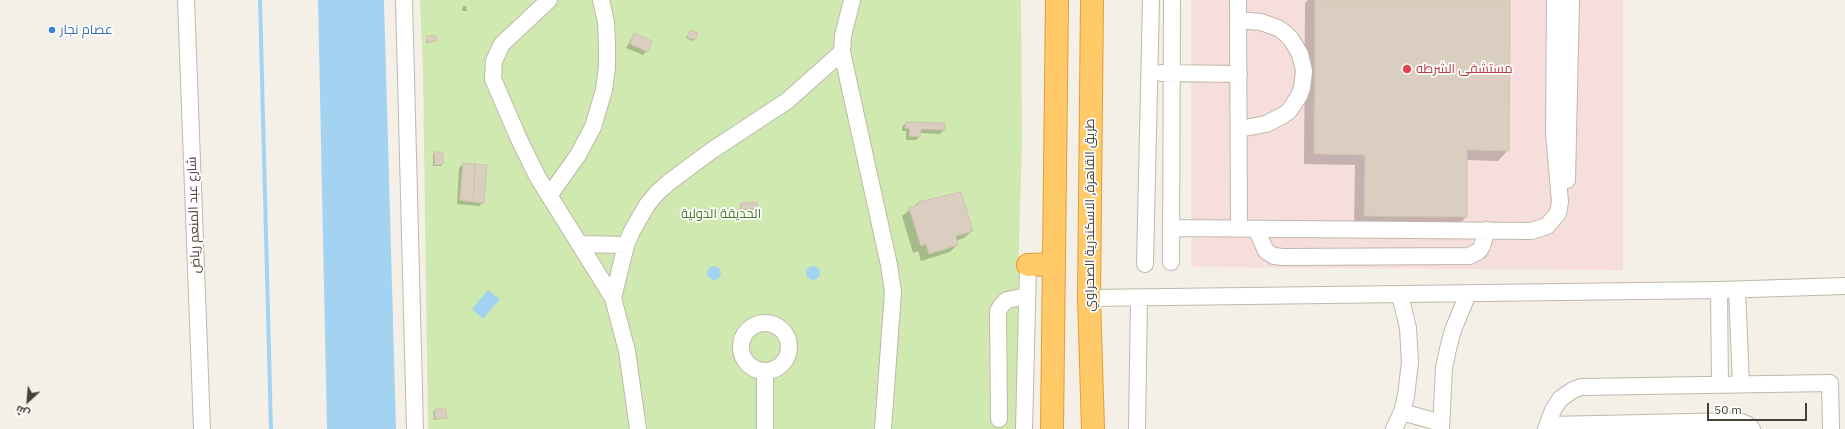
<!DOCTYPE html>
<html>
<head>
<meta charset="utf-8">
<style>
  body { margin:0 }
  #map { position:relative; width:1845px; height:429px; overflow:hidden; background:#f4f0e8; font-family:"IBM Plex Sans",Cairo,sans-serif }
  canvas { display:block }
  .north { position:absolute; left:8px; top:381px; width:40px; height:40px; -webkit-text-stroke:3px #fff; paint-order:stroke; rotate:206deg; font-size:11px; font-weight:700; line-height:16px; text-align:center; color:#474036 }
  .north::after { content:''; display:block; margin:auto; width:14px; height:18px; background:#474036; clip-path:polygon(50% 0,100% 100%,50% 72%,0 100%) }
  .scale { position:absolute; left:1707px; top:403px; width:100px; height:18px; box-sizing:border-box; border:2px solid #474036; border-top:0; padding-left:5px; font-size:12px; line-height:14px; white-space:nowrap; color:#474036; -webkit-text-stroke:3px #fff; paint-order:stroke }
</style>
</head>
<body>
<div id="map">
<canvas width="1845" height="429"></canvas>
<div class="north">ش</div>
<div class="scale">50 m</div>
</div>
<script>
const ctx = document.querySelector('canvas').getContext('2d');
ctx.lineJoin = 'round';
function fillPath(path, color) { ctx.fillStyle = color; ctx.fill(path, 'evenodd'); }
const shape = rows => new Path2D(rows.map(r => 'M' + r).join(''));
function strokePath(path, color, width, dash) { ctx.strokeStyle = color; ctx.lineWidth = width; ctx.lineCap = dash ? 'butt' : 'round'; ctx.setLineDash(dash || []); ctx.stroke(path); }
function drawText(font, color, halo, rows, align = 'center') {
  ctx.font = font + ' "IBM Plex Sans",Cairo,sans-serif'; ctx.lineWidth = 3.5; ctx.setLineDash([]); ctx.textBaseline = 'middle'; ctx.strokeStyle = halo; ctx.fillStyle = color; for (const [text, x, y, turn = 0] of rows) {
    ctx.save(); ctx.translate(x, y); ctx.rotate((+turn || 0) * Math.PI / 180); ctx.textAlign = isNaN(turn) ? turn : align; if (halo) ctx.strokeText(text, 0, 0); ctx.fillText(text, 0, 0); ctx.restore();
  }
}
fillPath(shape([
  [1191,0,1623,0,1623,270,1191,267]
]), '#f5dedb');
fillPath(shape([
  [420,0,1021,0,1022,144,1019,244,1017,429,428,429,423,73]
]), '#d0e9b0');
fillPath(shape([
  [318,0,384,0,396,429,327,429],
  '806 273a7 7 0 1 1 14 0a7 7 0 1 1-14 0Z',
  '707 273a7 7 0 1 1 14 0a7 7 0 1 1-14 0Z',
  [488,290,500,299,483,319,472,309]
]), '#a3d3f1');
fillPath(shape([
  [1308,0,1509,0,1508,150,1498,161,1466,160,1466,217,1456,227,1354,226,1355,165,1304,164,1305,3],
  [463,6,466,6,467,11,462,11],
  [690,31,694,39,692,41,686,38],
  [634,34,647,51,643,55,626,48],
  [427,37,436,41,426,43],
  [906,123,944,130,940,134,920,133,920,136,916,140,906,140,906,131,902,131,902,127],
  [434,153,442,164,441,166,433,166,433,155],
  [463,164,483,202,479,206,457,204,459,168],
  [918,203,972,231,964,238,956,241,957,245,950,252,921,261,918,251,913,253,902,216],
  [741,204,756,209,754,210,739,211],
  [435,410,446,418,434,420,433,412]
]), '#0003');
strokePath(shape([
  [260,0,271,429]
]), '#a3d3f1', 4);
const building = shape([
  [1315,0,1510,0,1509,151,1467,150,1467,217,1364,216,1365,155,1314,154,1315,0],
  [690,30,698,33,695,40,687,37,690,30],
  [634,33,652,41,648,52,630,44,634,33],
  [427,36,437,36,437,41,427,42,427,36],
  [906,122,945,123,945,130,921,129,920,137,909,136,910,128,905,128,906,122],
  [434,152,443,152,443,164,435,165,434,152],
  [463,163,475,164,473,202,460,200,463,163],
  [475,164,487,165,484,203,473,202,475,164],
  [961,192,973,231,956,236,958,245,929,254,926,244,921,246,909,208,918,205,918,202,961,192],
  [757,202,757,209,741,209,741,203,757,202],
  [435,409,446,409,447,418,435,419,435,409]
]);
fillPath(building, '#d9cec0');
strokePath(building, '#d1c3b0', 1);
const minor = shape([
  [186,0,202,429],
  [404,0,415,429],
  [549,0,502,44,494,61,493,79,518,137,537,176,613,298,627,351,638,429],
  [852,0,843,36,842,52,889,265,893,292,883,429],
  [1238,0,1239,229],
  [1238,20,1261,22,1278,28,1285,33,1291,39,1300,54,1304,71,1302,88,1299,96,1289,111,1282,116,1266,124,1239,129],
  [1161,73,1239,74],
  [1567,180,1571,0],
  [549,196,578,155,593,127,604,90,607,67,607,43,606,22,601,0],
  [1171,228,1531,231,1547,226,1558,213,1560,202,1554,132,1555,0],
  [1256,229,1266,251,1274,256,1283,257,1469,256,1479,251,1482,246,1487,230],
  [580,244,626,245],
  [1171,262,1172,0],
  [1145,264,1151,0],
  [1719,290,1720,385],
  [1737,290,1741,384],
  [613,298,626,245,632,231,647,205,657,193,668,183,711,151,787,101,842,52],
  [1089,298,1719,290,1845,286],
  '741 347a24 24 0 1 1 48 0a24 24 0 1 1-48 0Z',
  [1402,412,1441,423],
  [999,419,998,311,1001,306,1007,300,1027,296],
  [1548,425,1739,421,1748,425,1752,429],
  [765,429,765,371],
  [1024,429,1028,265],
  [1137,429,1139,298],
  [1394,429,1402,412,1406,396,1410,362,1408,328,1400,295],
  [1441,429,1444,368,1448,349,1453,330,1468,294],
  [1546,429,1553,410,1560,399,1573,390,1581,387,1830,383,1831,429]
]);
const highway = shape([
  [1092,0,1089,298,1093,429],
  [1028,265,1053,264],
  [1052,429,1057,0]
]);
strokePath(minor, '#c0b8aa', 18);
strokePath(highway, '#e09e36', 24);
strokePath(minor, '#fff', 16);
strokePath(highway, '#ffca67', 22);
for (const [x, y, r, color] of [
  [52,30,4,"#3f7fe0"],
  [1407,69,5,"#e0444e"]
]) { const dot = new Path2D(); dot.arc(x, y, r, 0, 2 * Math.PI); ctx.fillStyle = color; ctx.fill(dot); strokePath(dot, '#fff', 1.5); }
drawText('13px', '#366cbe', '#fff', [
  ["عصام نجار",60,30]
], 'left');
drawText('13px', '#be3a42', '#fff', [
  ["مستشفى الشرطه",1416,69]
], 'left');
drawText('13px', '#497a28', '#fff', [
  ["الحديقة الدولية",721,214]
]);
drawText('13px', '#474036', '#fff', [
  ["شارع عبد المنعم رياض",194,215,-92],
  ["طريق القاهرة, الاسكندرية الصحراوي",1090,215,-90]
]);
</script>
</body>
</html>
